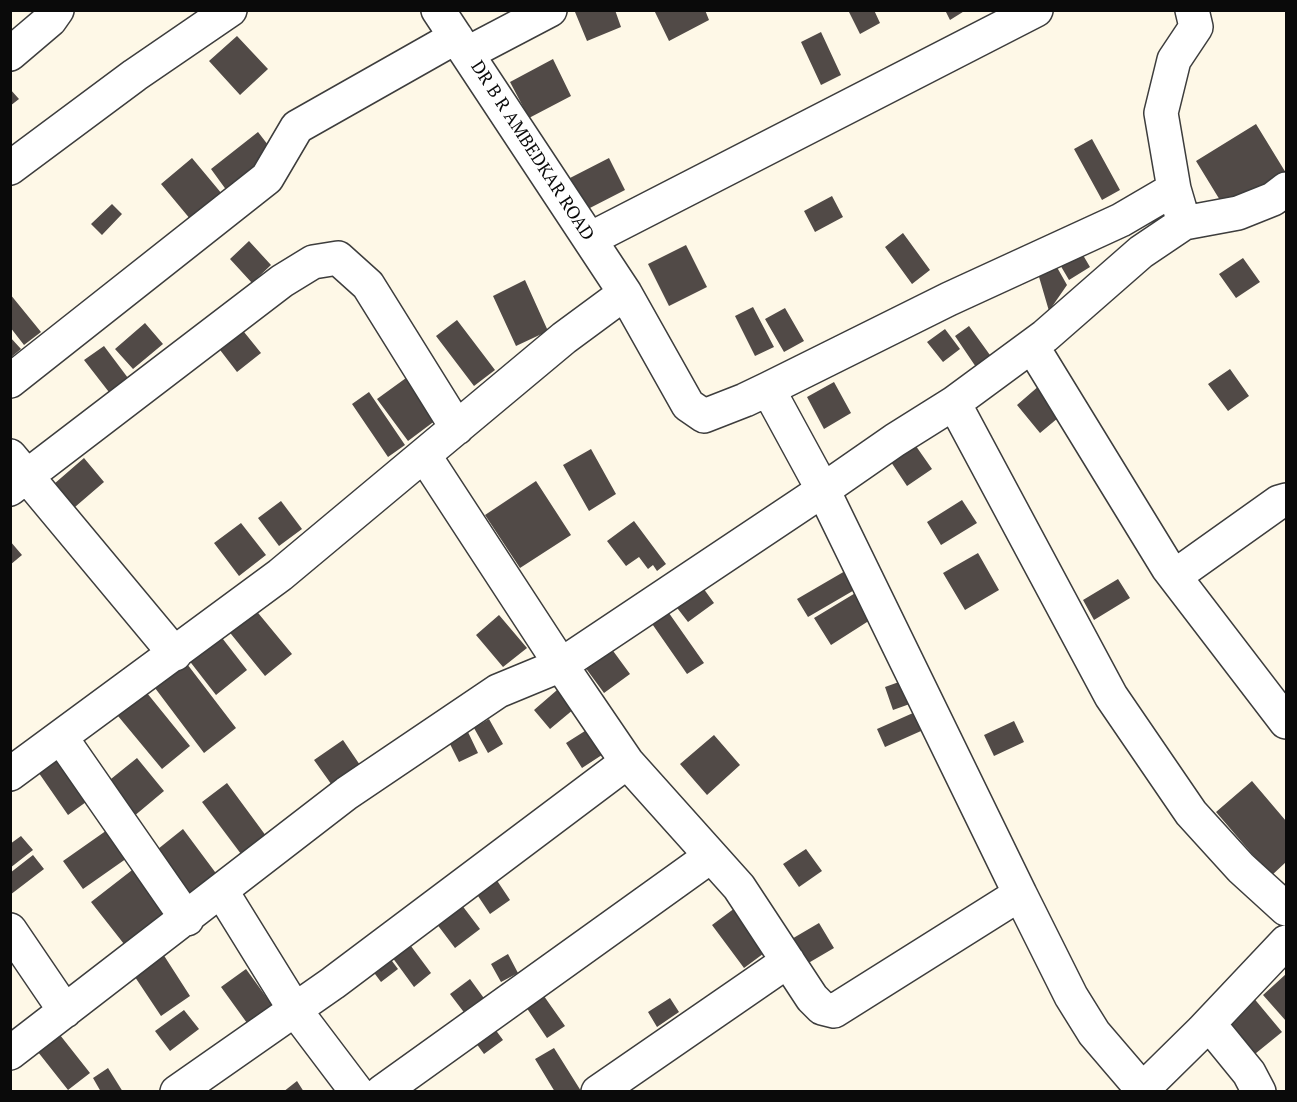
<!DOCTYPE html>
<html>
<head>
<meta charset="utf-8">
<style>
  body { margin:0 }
  #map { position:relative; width:1297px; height:1102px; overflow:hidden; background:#fef8e7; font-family:"PT Serif",serif }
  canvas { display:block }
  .frame { position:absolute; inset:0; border:12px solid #0a0a0a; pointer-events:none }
</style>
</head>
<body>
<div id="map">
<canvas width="1297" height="1102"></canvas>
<div class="frame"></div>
</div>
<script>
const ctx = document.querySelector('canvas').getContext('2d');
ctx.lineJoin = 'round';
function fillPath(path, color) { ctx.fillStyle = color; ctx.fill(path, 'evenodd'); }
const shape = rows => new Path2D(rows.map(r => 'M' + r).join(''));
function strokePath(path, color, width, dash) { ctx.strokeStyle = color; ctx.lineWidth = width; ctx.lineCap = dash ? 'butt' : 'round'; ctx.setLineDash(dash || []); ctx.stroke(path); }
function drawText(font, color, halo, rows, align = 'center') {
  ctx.font = font + ' "PT Serif",serif'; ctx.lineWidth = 6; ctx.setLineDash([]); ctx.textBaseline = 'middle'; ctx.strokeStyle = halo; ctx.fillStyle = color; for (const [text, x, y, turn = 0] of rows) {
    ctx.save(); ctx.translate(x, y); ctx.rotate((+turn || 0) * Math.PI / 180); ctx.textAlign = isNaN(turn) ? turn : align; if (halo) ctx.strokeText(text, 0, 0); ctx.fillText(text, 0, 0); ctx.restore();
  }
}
fillPath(shape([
  [615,10,621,27,587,41,575,12],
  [654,10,705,10,709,20,669,41],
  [848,10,874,10,880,23,860,34],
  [945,10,966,10,950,20],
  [821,32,841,75,821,85,801,42],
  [237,36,268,69,240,95,209,61],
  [553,59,571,96,529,118,510,82],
  [10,89,19,99,10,106],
  [1256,124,1286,173,1226,210,1196,161],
  [258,132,275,154,227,191,211,169],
  [1092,139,1120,190,1102,200,1074,149],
  [192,158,222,194,191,220,161,184],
  [609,158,625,190,586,210,570,178],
  [832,196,843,217,815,232,804,211],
  [112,204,122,214,102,235,91,224],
  [903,233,930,270,912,284,885,247],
  [249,241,271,265,252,283,230,259],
  [686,245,707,287,669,306,648,264],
  [1080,250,1090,267,1069,280,1059,263],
  [1243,258,1260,282,1236,298,1219,274],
  [1054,262,1067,285,1049,311,1037,270],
  [525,280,548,331,516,346,493,296],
  [10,294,41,332,24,345,10,327],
  [753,307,774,347,755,356,735,316],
  [785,308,804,341,784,352,765,319],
  [457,320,495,370,474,386,436,336],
  [145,323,163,344,133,369,115,349],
  [969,326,995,362,980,373,955,336],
  [240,327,261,353,237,372,217,346],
  [945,329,960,349,943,362,927,342],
  [10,337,21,349,10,358],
  [104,346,131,382,112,396,84,360],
  [1230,369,1249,396,1228,411,1208,384],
  [406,378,436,420,408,441,377,399],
  [834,382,851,413,824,429,807,397],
  [1040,385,1064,413,1040,433,1017,405],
  [369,392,405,445,388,457,352,404],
  [911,439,932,469,907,486,887,456],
  [591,449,616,494,589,511,563,465],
  [84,458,104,482,75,507,54,484],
  [536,481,571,535,520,568,485,515],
  [962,500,977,523,941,545,927,522],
  [281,501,302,529,279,546,258,518],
  [634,521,666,564,657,571,653,565,648,569,639,557,626,566,607,541],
  [241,523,266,555,239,576,214,543],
  [10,541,22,555,10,565],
  [978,553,999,590,965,610,943,573],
  [852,567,863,585,808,617,797,599],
  [1118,579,1130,598,1094,620,1083,600],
  [698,581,714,603,688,622,671,600],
  [862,589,878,615,831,645,814,618],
  [664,606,704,663,687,674,648,618],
  [254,608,292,654,265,676,227,629],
  [499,615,527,648,503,667,476,635],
  [219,634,247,670,216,695,188,659],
  [608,644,630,674,604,693,582,663],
  [184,660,236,728,204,753,152,684],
  [910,678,918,701,893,710,885,687],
  [564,684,580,704,550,729,534,710],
  [147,693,190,746,162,769,118,716],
  [922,709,930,727,885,747,877,729],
  [489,719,503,744,488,753,474,728],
  [1014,721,1024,742,994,756,984,735],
  [596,724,611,749,582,768,566,743],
  [467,730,478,753,459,762,448,740],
  [714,735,740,765,707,795,680,764],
  [343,740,362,768,334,788,314,760],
  [59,748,93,797,68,815,34,766],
  [137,758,164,791,133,817,106,783],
  [1252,781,1286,821,1286,862,1271,876,1216,812],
  [227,783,269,840,244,858,202,802],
  [110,828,130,856,83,889,63,861],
  [183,829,218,876,188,899,153,853],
  [21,836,33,850,10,868,10,844],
  [806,849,822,871,799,887,783,864],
  [33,855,44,869,10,895,10,873],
  [136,867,169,909,124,944,91,902],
  [494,876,510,900,490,914,474,890],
  [458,900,480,929,455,948,433,919],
  [739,905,771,948,744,968,712,925],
  [819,923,834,948,805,965,790,940],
  [402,934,431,973,414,987,384,946],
  [383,949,398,969,381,982,366,962],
  [163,954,190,996,161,1016,133,974],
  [508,954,518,973,501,982,491,964],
  [246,969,272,1005,247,1023,221,987],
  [1286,974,1286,1021,1263,995],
  [470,979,486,1001,466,1015,450,994],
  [539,989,565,1026,547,1038,522,1001],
  [1252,996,1282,1032,1250,1058,1221,1022],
  [670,998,679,1012,657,1027,648,1012],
  [184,1010,199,1029,170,1051,155,1031],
  [492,1025,503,1040,484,1054,473,1039],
  [60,1035,90,1073,68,1090,38,1052],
  [554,1048,581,1091,579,1092,555,1092,535,1059],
  [108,1068,123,1092,101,1092,93,1078],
  [297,1081,304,1092,283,1092]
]), '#514a47');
const minor = shape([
  [438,10,625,293,688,405,704,416,745,400,768,389,949,299,1121,220,1174,189,1184,223,1141,252,1045,336,954,403,895,440,823,490,1020,894,834,1011,822,1008,812,998,739,887,627,762,561,665,823,490,768,389],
  [468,53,550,10],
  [10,54,50,20,57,10],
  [10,168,135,75,230,10],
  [1174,189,1161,113,1174,60,1196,27,1192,10],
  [1184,223,1238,213,1273,199,1286,189],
  [590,239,1036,10],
  [1032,346,1168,568,1286,722],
  [10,381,267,178,297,127,456,37],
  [954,403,1111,696,1191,813,1241,868,1286,909],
  [10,456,175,654],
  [10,489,282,281,313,262,338,258,368,285,457,428],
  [1175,576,1279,502,1286,500],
  [62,739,187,919],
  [10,774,280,575,564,338,625,293],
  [222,892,295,1010,357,1092],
  [1020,894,1071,996,1094,1033,1142,1089],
  [10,930,65,1011],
  [1209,1024,1249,1073,1259,1092],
  [10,1053,347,793,498,691,561,665,424,455],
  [177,1092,333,983,627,762],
  [382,1092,711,856],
  [598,1092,788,961],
  [1140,1092,1202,1031,1286,942]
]);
strokePath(minor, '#3d3d3d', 36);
strokePath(minor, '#fff', 33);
drawText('18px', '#0a0a0a', '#fff', [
  ["DR B R AMBEDKAR ROAD",532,151,57]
]);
</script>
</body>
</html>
